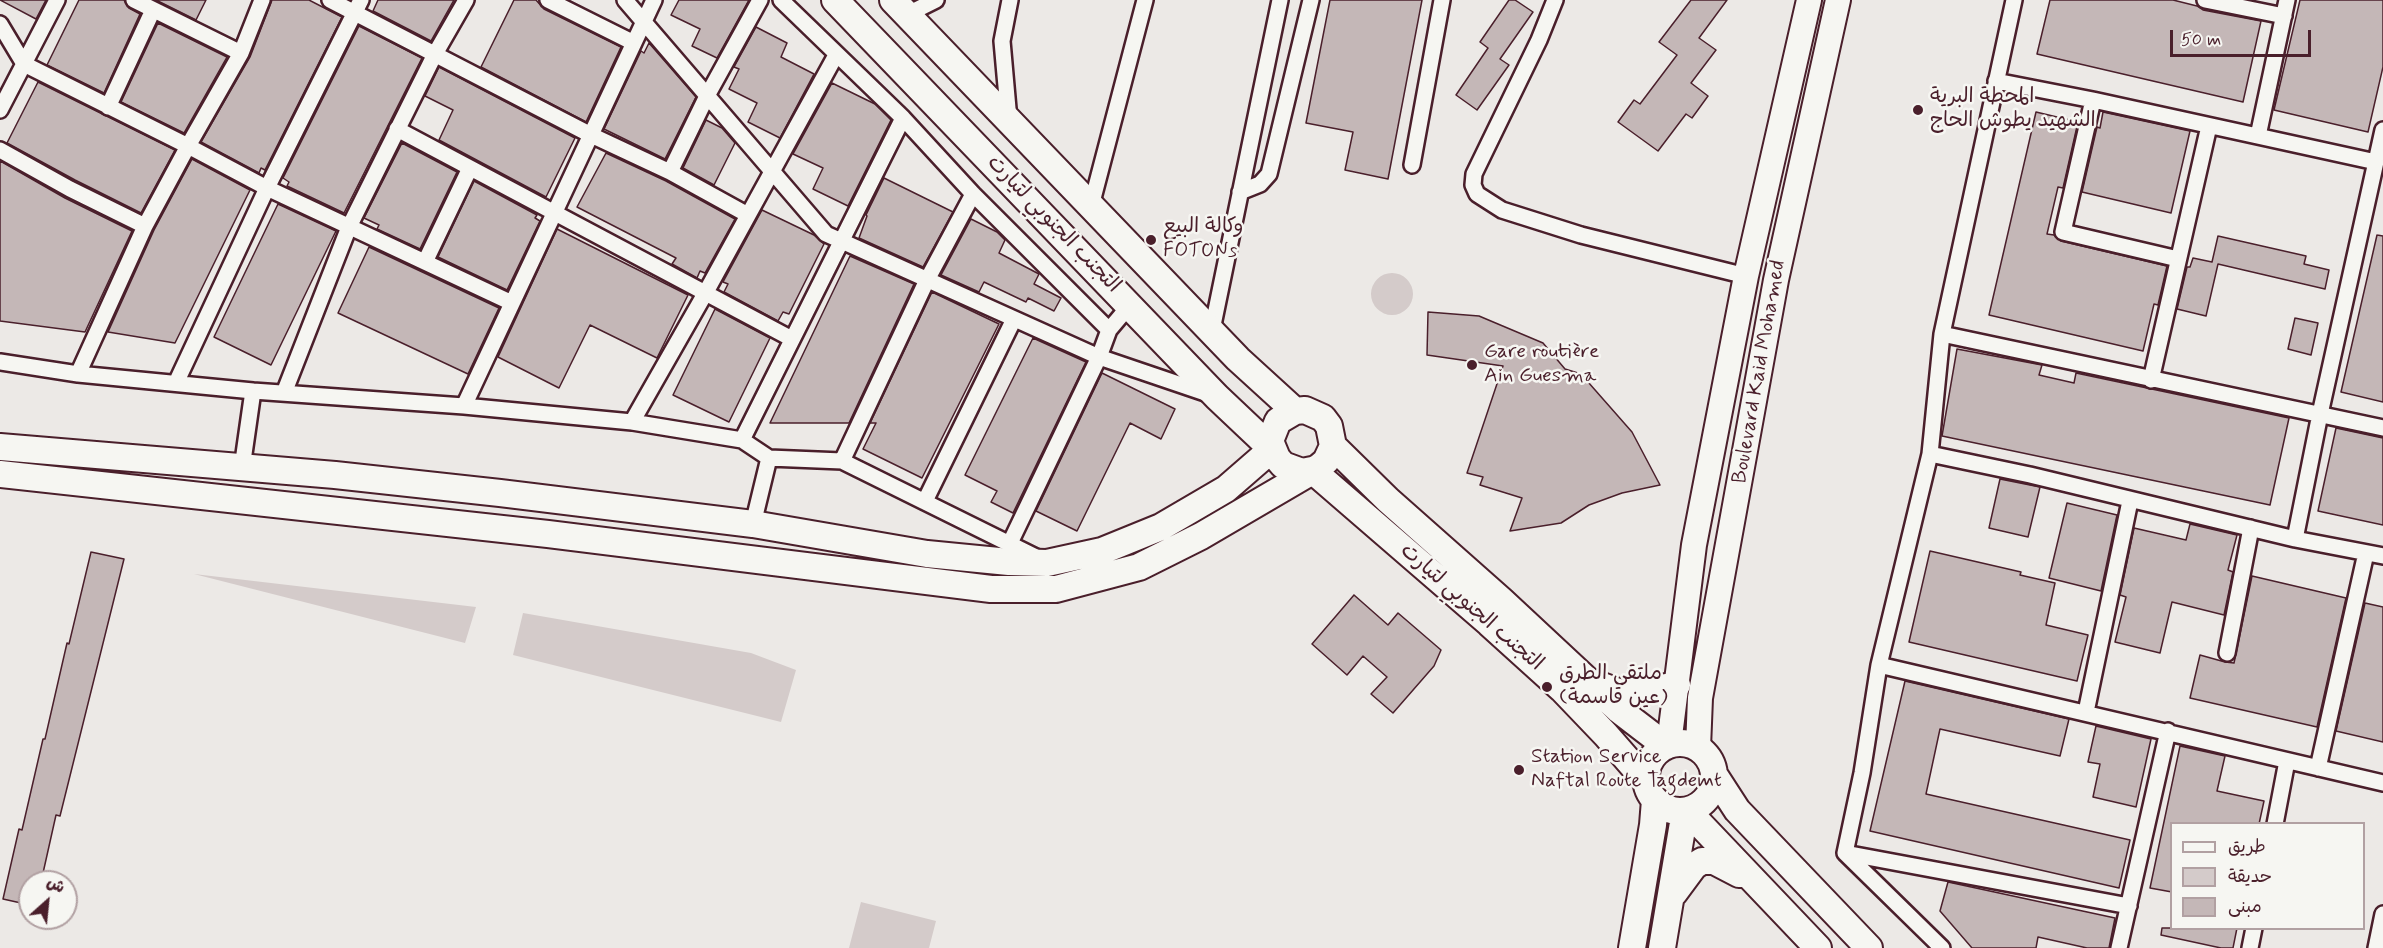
<!DOCTYPE html>
<html>
<head>
<meta charset="utf-8">
<style>
  body { margin:0 }
  #map { position:relative; width:2383px; height:948px; overflow:hidden; background:#ece9e6; font-family:Mynerve,"Playpen Sans Arabic",sans-serif }
  canvas { display:block }
  .legend { position:absolute; left:2170px; top:822px; width:195px; height:108px; box-sizing:border-box; background:#f6f6f2; border:2px solid #b1a0a2; margin:0; padding:8px 10px; list-style:none; font-size:18px; color:#4a1f2b }
  .legend li { display:flex; align-items:center; gap:12px; height:30px }
  .legend b { width:30px; border:2px solid #b1a0a2 }
  .north { position:absolute; left:18px; top:870px; width:60px; height:60px; box-sizing:border-box; background:#f6f6f2; border:2px solid #b1a0a2; border-radius:50%; rotate:27deg; font-size:16px; font-weight:700; line-height:24px; text-align:center; color:#4a1f2b }
  .north::after { content:''; display:block; margin:auto; width:21px; height:27px; background:#4a1f2b; clip-path:polygon(50% 0,100% 100%,50% 72%,0 100%) }
  .scale { position:absolute; left:2170px; top:30px; width:141px; height:27px; box-sizing:border-box; border:3px solid #4a1f2b; border-top:0; padding-left:8px; font-size:18px; line-height:21px; white-space:nowrap; color:#4a1f2b; -webkit-text-stroke:4px #f6f6f2; paint-order:stroke }
</style>
</head>
<body>
<div id="map">
<canvas width="2383" height="948"></canvas>
<ul class="legend">
<li><b style="height:8px;background:#f6f6f2"></b>طريق</li>
<li><b style="height:16px;background:#d4cbca"></b>حديقة</li>
<li><b style="height:16px;background:#c4b7b7"></b>مبنى</li>
</ul>
<div class="north">ش</div>
<div class="scale">50 m</div>
</div>
<script>
const ctx = document.querySelector('canvas').getContext('2d');
ctx.lineJoin = 'round';
function fillPath(path, color) { ctx.fillStyle = color; ctx.fill(path, 'evenodd'); }
const shape = rows => new Path2D(rows.map(r => 'M' + r).join(''));
function strokePath(path, color, width, dash) { ctx.strokeStyle = color; ctx.lineWidth = width; ctx.lineCap = dash ? 'butt' : 'round'; ctx.setLineDash(dash || []); ctx.stroke(path); }
function drawText(font, color, halo, rows, align = 'center') {
  ctx.font = font + ' Mynerve,"Playpen Sans Arabic",sans-serif'; ctx.lineWidth = 5; ctx.setLineDash([]); ctx.textBaseline = 'middle'; ctx.strokeStyle = halo; ctx.fillStyle = color; for (const [text, x, y, turn = 0] of rows) {
    ctx.save(); ctx.translate(x, y); ctx.rotate((+turn || 0) * Math.PI / 180); ctx.textAlign = isNaN(turn) ? turn : align; if (halo) ctx.strokeText(text, 0, 0); ctx.fillText(text, 0, 0); ctx.restore();
  }
}
fillPath(shape([
  '1371 294a21 21 0 1 1 42 0a21 21 0 1 1-42 0Z',
  [194,574,476,607,465,643],
  [523,613,751,653,796,670,781,722,513,655],
  [861,902,936,921,929,948,849,948]
]), '#d4cbca');
const building = shape([
  [0,0,46,0,36,19,0,0],
  [79,0,124,0,129,8,140,14,104,93,47,65,79,0],
  [156,0,206,0,196,20,156,0],
  [272,0,309,0,342,17,265,170,261,168,259,173,201,142,250,57,272,0],
  [378,0,454,0,431,41,373,11,378,0],
  [514,0,536,0,544,9,621,47,586,122,481,67,514,0],
  [679,0,749,0,717,58,692,46,700,29,671,15,679,0],
  [1330,0,1422,0,1388,179,1345,170,1353,132,1306,123,1330,0],
  [1509,0,1515,0,1533,12,1500,59,1509,65,1477,110,1456,95,1488,48,1480,42,1509,0],
  [1691,0,1727,0,1699,38,1716,50,1691,83,1708,96,1692,118,1686,114,1658,151,1618,122,1634,100,1640,104,1677,55,1659,42,1691,0],
  [2050,0,2173,0,2197,6,2203,10,2261,21,2243,102,2037,54,2050,0],
  [2300,0,2383,0,2383,67,2368,132,2274,110,2300,0],
  [158,23,227,57,184,133,121,102,158,23],
  [359,26,422,58,344,213,287,186,289,182,283,178,359,26],
  [756,27,787,43,781,57,814,74,780,138,748,122,757,103,729,89,739,69,734,67,756,27],
  [649,43,696,97,665,159,604,129,641,51,644,53,649,43],
  [439,67,575,138,546,197,439,140,453,110,425,96,439,67],
  [38,82,175,150,141,213,75,180,7,143,38,82],
  [832,83,875,104,891,120,848,206,813,189,823,168,793,154,832,83],
  [2036,112,2078,122,2063,188,2058,187,2047,234,2054,235,2061,241,2167,266,2158,305,2154,304,2143,351,1989,315,2036,112],
  [2103,112,2190,131,2171,213,2082,192,2097,127,2100,128,2103,112],
  [706,120,722,128,735,143,714,185,683,168,706,120],
  [402,143,457,172,420,249,377,229,379,225,364,218,402,143],
  [606,153,666,181,735,219,705,273,700,271,697,278,672,264,676,258,577,207,606,153],
  [192,159,250,190,175,343,108,332,154,230,192,159],
  [0,161,65,198,132,231,85,332,0,321,0,161],
  [884,178,953,212,923,267,859,238,867,216,866,215,884,178],
  [474,181,537,215,535,218,540,221,507,290,438,257,474,181],
  [278,204,336,231,271,365,214,337,278,204],
  [762,210,814,235,824,244,789,314,783,312,778,321,724,292,728,284,723,282,762,210],
  [971,219,997,232,1005,240,999,253,1039,274,1034,284,1061,298,1054,311,1028,298,1026,302,984,282,979,292,941,275,971,219],
  [557,229,688,295,657,358,590,325,559,388,498,357,557,229],
  [2377,235,2383,236,2383,402,2341,392,2377,235],
  [2218,236,2306,256,2304,264,2329,270,2325,289,2218,264,2206,316,2177,309,2187,267,2190,267,2193,258,2212,262,2218,236],
  [369,247,499,308,468,374,338,313,369,247],
  [850,256,914,284,849,423,770,423,850,256],
  [932,292,999,324,922,478,863,449,876,423,870,423,932,292],
  [715,309,770,338,729,422,673,395,715,309],
  [1428,312,1479,316,1543,343,1565,369,1581,374,1632,432,1660,485,1622,493,1589,505,1561,523,1510,531,1522,498,1480,485,1483,477,1467,473,1503,366,1427,355,1428,312],
  [2295,318,2318,323,2311,355,2288,349,2295,318],
  [1033,338,1086,362,1013,513,991,502,997,491,965,475,1033,338],
  [1957,349,2042,365,2039,375,2074,383,2076,373,2289,418,2270,505,1942,436,1957,349],
  [1102,373,1175,409,1161,439,1130,423,1077,531,1036,511,1102,373],
  [2336,428,2383,438,2383,525,2318,511,2336,428],
  [2000,479,2040,487,2028,537,1989,528,2000,479],
  [2067,503,2117,515,2101,591,2049,578,2067,503],
  [2190,524,2237,535,2228,570,2233,572,2224,615,2172,602,2160,653,2115,642,2126,597,2120,595,2134,528,2186,540,2190,524],
  [1930,551,2021,572,2020,575,2055,583,2046,625,2088,635,2077,681,1909,642,1930,551],
  [91,552,124,559,60,816,56,815,41,882,30,882,30,905,3,899,19,829,22,830,43,739,45,739,67,643,69,644,91,552],
  [2252,576,2346,598,2317,727,2190,698,2200,655,2225,662,2234,663,2252,576],
  [1354,595,1388,625,1398,613,1441,650,1434,666,1393,713,1371,694,1387,677,1363,656,1347,675,1312,644,1354,595],
  [2365,603,2383,607,2383,742,2336,731,2365,603],
  [1905,681,2069,719,2060,756,1940,729,1926,794,2130,840,2119,888,1870,831,1905,681],
  [2096,726,2151,739,2136,807,2093,797,2100,764,2088,762,2096,726],
  [2180,746,2225,756,2217,791,2264,801,2259,824,2172,824,2172,892,2150,888,2180,746],
  [1948,882,2115,918,2109,948,2087,948,2038,937,2036,948,1972,948,1940,911,1948,882],
  [2162,928,2237,928,2233,948,2221,948,2161,935,2162,928]
]);
fillPath(building, '#c4b7b7');
strokePath(building, '#4a1f2b', 1.5);
const minor = shape([
  [134,0,241,53],
  [330,0,591,135,670,172,748,215],
  [548,0,634,43],
  [625,0,826,234,1099,357,1208,394],
  [781,0,903,118,973,194,1109,330],
  [1555,0,1539,40,1474,174,1473,185,1477,194,1502,210,1581,235,1746,276],
  [2014,0,1942,334,1930,454,1879,665,1862,773,1845,853,2129,906],
  [2205,0,2284,16],
  [906,15,936,0],
  [0,24,24,64,188,146,267,188,512,303],
  [1996,81,2093,100,2376,162],
  [2093,100,2063,232,2178,259],
  [108,107,153,10],
  [0,110,57,0],
  [1009,120,1002,41,1010,0],
  [397,129,792,339],
  [2258,136,2287,0],
  [0,150,70,189,145,226],
  [1412,165,1442,0],
  [670,172,707,96,760,0],
  [1240,192,1260,184,1269,174,1311,0],
  [1091,206,1145,0],
  [425,262,470,168],
  [1212,330,1280,0],
  [1942,334,2383,428],
  [0,362,78,374,253,391,242,468],
  [78,374,145,226,188,146,241,53,262,0],
  [2151,380,2209,126],
  [176,383,267,188,361,0],
  [253,391,464,406,632,422,742,440,769,458,753,524],
  [284,393,349,227,435,54,466,0],
  [464,406,654,0],
  [632,422,706,292,836,55],
  [742,440,903,118],
  [1930,454,2030,475,2295,539,2383,556],
  [769,458,842,461,1040,559],
  [842,461,927,280,973,194],
  [925,501,1014,319],
  [2295,539,2320,414,2383,130],
  [1010,543,1099,357,1109,330,1130,305],
  [2227,653,2251,528],
  [1879,665,2383,783],
  [2086,712,2130,501],
  [2318,768,2366,553],
  [2275,824,2287,761],
  [1845,853,1942,948],
  [2119,948,2168,731],
  [2250,948,2254,928],
  [2376,948,2383,914]
]);
const primary = shape([
  [1669,744,1694,545,1746,276,1809,0],
  [1698,748,1700,698,1776,280,1838,0]
]);
const trunk = shape([
  [835,0,1217,397,1272,449],
  [893,0,1238,359,1295,411],
  [1333,446,1388,500,1502,601,1619,710,1666,746],
  [0,447,335,475,500,493,753,524,927,554,1009,562,1047,563,1102,551,1161,527,1226,489,1272,449],
  [1312,470,1489,623,1562,689,1606,735,1646,781],
  [0,474,548,534,991,589,1056,589,1139,567,1201,536,1319,467,1326,461,1333,446,1329,426,1323,418,1305,410,1295,411,1278,421,1270,441,1277,458,1283,465,1302,472,1312,470],
  [1594,683,1618,692,1634,693,1677,685],
  '1646 777a34 34 0 1 1 68 0a34 34 0 1 1-68 0Z',
  [1715,776,1737,810,1869,948],
  [1690,810,1699,823,1818,948],
  [1674,893,1694,866,1702,861,1714,861,1739,874],
  [1632,948,1653,825,1655,800],
  [1662,948,1685,811]
]);
strokePath(minor, '#4a1f2b', 20);
strokePath(primary, '#4a1f2b', 28);
strokePath(trunk, '#4a1f2b', 30);
strokePath(minor, '#f6f6f2', 15);
strokePath(primary, '#f6f6f2', 24);
strokePath(trunk, '#f6f6f2', 26);
for (const [x, y, r, color] of [
  [1918,110,6,"#4a1f2b"],
  [1151,240,6,"#4a1f2b"],
  [1472,365,6,"#4a1f2b"],
  [1547,687,6,"#4a1f2b"],
  [1519,770,6,"#4a1f2b"]
]) { const dot = new Path2D(); dot.arc(x, y, r, 0, 2 * Math.PI); ctx.fillStyle = color; ctx.fill(dot); strokePath(dot, '#f6f6f2', 2); }
drawText('21px', '#4a1f2b', '#f6f6f2', [
  ["المحطة البرية",1930,98],
  ["الشهيد يطوش الحاج",1930,122],
  ["وكالة البيع",1163,228],
  ["FOTONs",1163,252],
  ["Gare routière",1484,353],
  ["Ain Guesma",1484,377],
  ["ملتقى الطرق",1559,675],
  ["(عين قاسمة)",1559,699],
  ["Station Service",1531,758],
  ["Naftal Route Tagdemt",1531,782]
], 'left');
drawText('21px', '#4a1f2b', '#f6f6f2', [
  ["التجنب الجنوبي لتيارت",1053,225,46],
  ["Boulevard Kaid Mohamed",1760,372,-80],
  ["التجنب الجنوبي لتيارت",1471,608,41]
]);
</script>
</body>
</html>
